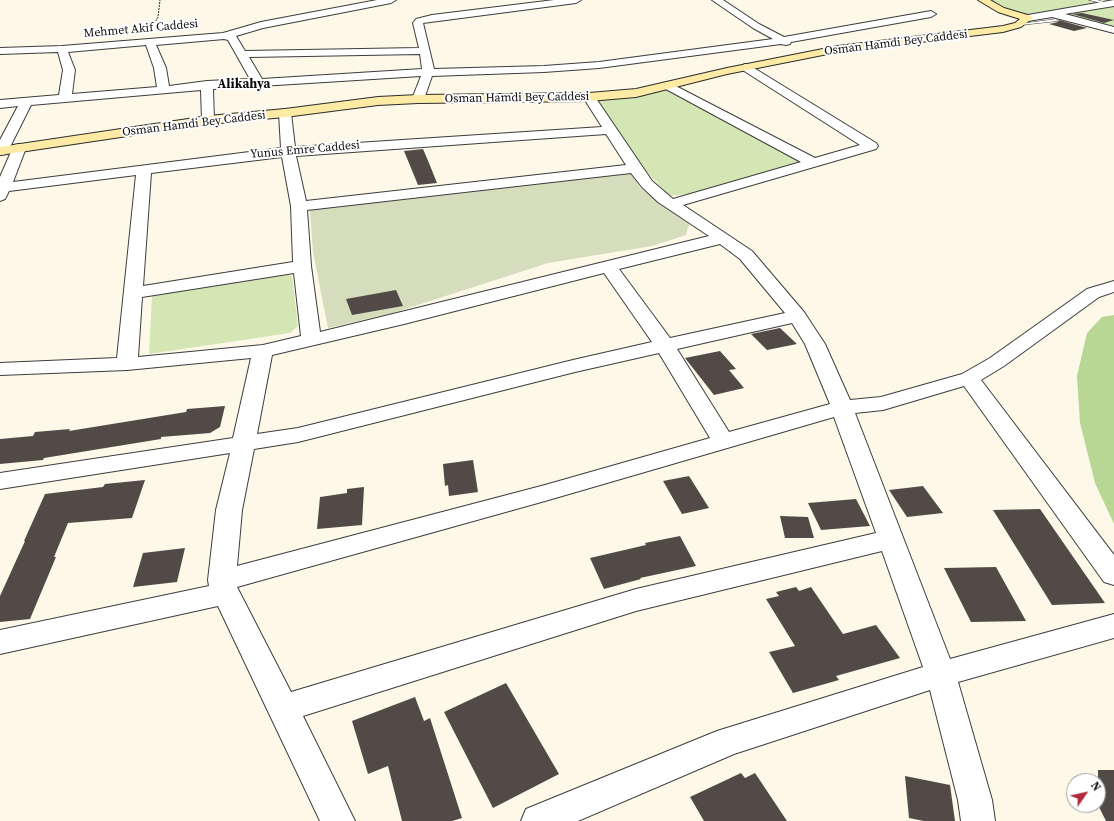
<!DOCTYPE html>
<html>
<head>
<meta charset="utf-8">
<style>
  body { margin:0 }
  #map { position:relative; width:1114px; height:821px; overflow:hidden; background:#fef8e8; font-family:"Source Serif 4",serif }
  canvas { display:block }
  .north { position:absolute; left:1066px; top:773px; width:40px; height:40px; box-sizing:border-box; background:#fff; border:1px solid #9d9d9d; border-radius:50%; rotate:56deg; font-size:11px; font-weight:700; line-height:16px; text-align:center; color:#0a0a0a }
  .north::after { content:''; display:block; margin:auto; width:14px; height:18px; background:#b3293c; clip-path:polygon(50% 0,100% 100%,50% 72%,0 100%) }
</style>
</head>
<body>
<div id="map">
<canvas width="1114" height="821"></canvas>
<div class="north">N</div>
</div>
<script>
const ctx = document.querySelector('canvas').getContext('2d');
ctx.lineJoin = 'round';
function fillPath(path, color) { ctx.fillStyle = color; ctx.fill(path, 'evenodd'); }
const shape = rows => new Path2D(rows.map(r => 'M' + r).join(''));
function strokePath(path, color, width, dash) { ctx.strokeStyle = color; ctx.lineWidth = width; ctx.lineCap = dash ? 'butt' : 'round'; ctx.setLineDash(dash || []); ctx.stroke(path); }
function drawText(font, color, halo, rows, align = 'center') {
  ctx.font = font + ' "Source Serif 4",serif'; ctx.lineWidth = 4; ctx.setLineDash([]); ctx.textBaseline = 'middle'; ctx.strokeStyle = halo; ctx.fillStyle = color; for (const [text, x, y, turn = 0] of rows) {
    ctx.save(); ctx.translate(x, y); ctx.rotate((+turn || 0) * Math.PI / 180); ctx.textAlign = isNaN(turn) ? turn : align; if (halo) ctx.strokeText(text, 0, 0); ctx.fillText(text, 0, 0); ctx.restore();
  }
}
fillPath(shape([
  [988,0,1088,0,1103,3,1029,15,1012,12],
  [1114,4,1114,29,1057,14],
  [667,90,804,162,689,194,670,196,637,162,598,101,602,99,639,95],
  [283,273,292,276,298,326,290,333,149,354,152,296]
]), '#d3e6b4');
fillPath(shape([
  [1114,315,1114,524,1095,483,1080,423,1077,376,1087,333,1102,317]
]), '#b8d694');
fillPath(shape([
  [633,172,639,186,645,192,689,224,686,235,652,246,548,263,393,313,328,328,313,252,310,210]
]), '#d6ddbc');
fillPath(shape([
  [1082,13,1114,20,1104,23,1072,14],
  [1059,20,1087,28,1074,31,1049,24,1058,22],
  [423,149,429,163,437,183,418,185,404,151],
  [396,290,403,306,352,315,346,299],
  [780,328,797,344,767,350,751,334],
  [720,351,736,369,729,370,744,388,714,395,685,358],
  [225,406,220,427,210,433,161,437,161,439,44,458,43,460,0,464,0,439,33,436,35,432,70,429,69,431,186,412,187,409],
  [473,460,478,492,449,496,448,485,445,486,443,464],
  [689,476,709,508,682,514,663,481],
  [145,480,132,518,68,523,54,557,56,557,30,619,0,622,0,596,25,541,24,541,45,494,103,487,105,484],
  [923,486,943,513,907,517,889,490],
  [364,487,362,525,317,529,320,497,347,493,347,489],
  [856,499,870,526,821,530,808,503],
  [1040,509,1105,603,1052,605,993,510],
  [780,516,808,517,814,538,785,538],
  [680,536,696,566,640,578,641,579,604,589,590,558,646,545,645,543],
  [185,548,177,582,133,587,143,553],
  [996,567,1026,621,971,622,944,568],
  [796,587,799,591,811,587,843,634,876,625,900,658,836,676,839,680,793,693,769,652,795,646,766,599,779,596,776,592],
  [506,683,559,774,493,808,444,712],
  [415,697,424,721,430,718,462,818,452,821,402,821,388,766,368,774,352,721],
  [1098,770,1114,770,1114,821,1106,821,1098,805],
  [741,773,745,778,755,773,787,821,704,821,690,797],
  [905,776,950,785,955,821,924,821,909,818]
]), '#524a47');
const lane = shape([
  [1089,0,1097,0,1111,4,1109,5,1089,0],
  [1056,19,1058,21,1021,25,1019,24,1056,19]
]);
const street = shape([
  [377,0,396,0,391,3,263,28,236,36,245,51,419,48,413,23,416,19,432,15,554,0,581,0,576,3,423,23,434,69,544,66,599,62,773,39,753,28,712,0,723,0,759,24,784,37,931,11,936,14,931,17,791,42,790,44,786,45,781,44,599,68,544,72,432,76,424,99,422,102,418,103,414,102,412,99,421,76,213,89,214,120,213,123,208,124,203,123,202,120,201,90,31,105,8,151,6,154,0,155,0,140,18,106,0,108,0,100,59,95,63,70,58,52,0,54,0,48,62,46,223,33,261,22,377,0],
  [224,39,228,40,250,79,207,81,169,86,166,68,156,45,224,39],
  [146,45,154,68,157,87,72,94,75,70,68,52,146,45],
  [420,54,422,69,262,79,249,57,420,54],
  [1114,0,1114,6,1065,14,1114,27,1114,33,1052,17,1028,21,1023,18,1028,15,1114,0],
  [745,64,749,65,876,143,878,146,876,149,683,205,752,251,804,312,825,344,850,400,881,397,962,374,990,358,1087,289,1114,281,1114,292,1099,297,1004,366,981,380,1114,555,1114,585,1104,582,964,386,883,410,855,413,950,659,1114,614,1114,638,958,682,992,800,995,821,961,821,958,800,930,690,734,754,578,821,521,821,526,809,717,731,923,667,882,551,636,611,303,716,355,821,320,821,218,606,0,654,0,630,209,586,208,580,216,510,230,453,0,489,0,473,233,438,251,358,127,370,0,375,0,363,117,358,136,175,9,191,5,199,0,201,0,177,14,145,19,144,24,145,26,148,13,182,281,148,279,113,281,110,285,109,289,110,291,113,295,147,602,127,583,97,585,94,589,93,593,94,652,181,673,199,801,162,664,88,662,86,664,84,668,82,815,158,860,145,741,69,739,67,745,64],
  [606,134,626,165,306,201,296,156,606,134],
  [282,157,291,206,293,262,143,286,151,173,282,157],
  [631,173,642,187,658,202,709,236,320,332,311,266,307,210,631,173],
  [720,244,740,259,785,313,670,338,619,269,720,244],
  [294,273,301,336,263,345,138,357,142,297,294,273],
  [604,273,652,342,573,360,298,428,257,434,272,355,404,324,604,273],
  [792,323,805,344,830,404,729,432,677,349,792,323],
  [659,353,710,438,545,485,237,566,242,510,254,449,298,442,575,372,659,353],
  [834,417,876,533,636,589,291,692,237,587,545,501,834,417]
]);
const secondary = shape([
  [978,0,990,0,1004,8,1031,16,1033,18,1021,27,1003,32,838,52,727,74,636,97,589,101,418,103,378,105,285,117,208,124,0,155,0,147,208,116,285,109,378,97,418,95,589,93,636,89,727,68,838,46,1003,26,1015,23,1020,19,998,12,978,0]
]);
strokePath(lane, '#3d3d3d', 1);
strokePath(street, '#3d3d3d', 2);
strokePath(secondary, '#2c2c2c', 2);
strokePath(shape([
  [151,29,158,17,160,0]
]), '#2c2c2c', 1, [2, 1]);
fillPath(lane, '#fff');
fillPath(street, '#fff');
fillPath(secondary, '#fceaa5');
drawText('12px', '#0a0a0a', '#fff', [
  ["Mehmet Akif Caddesi",141,29,-5],
  ["Osman Hamdi Bey Caddesi",896,43,-7],
  ["Osman Hamdi Bey Caddesi",517,98,-1],
  ["Osman Hamdi Bey Caddesi",194,124,-7],
  ["Yunus Emre Caddesi",305,150,-5]
]);
drawText('bold 13px', '#0a0a0a', '#fff', [
  ["Alikahya",244,85]
]);
</script>
</body>
</html>
